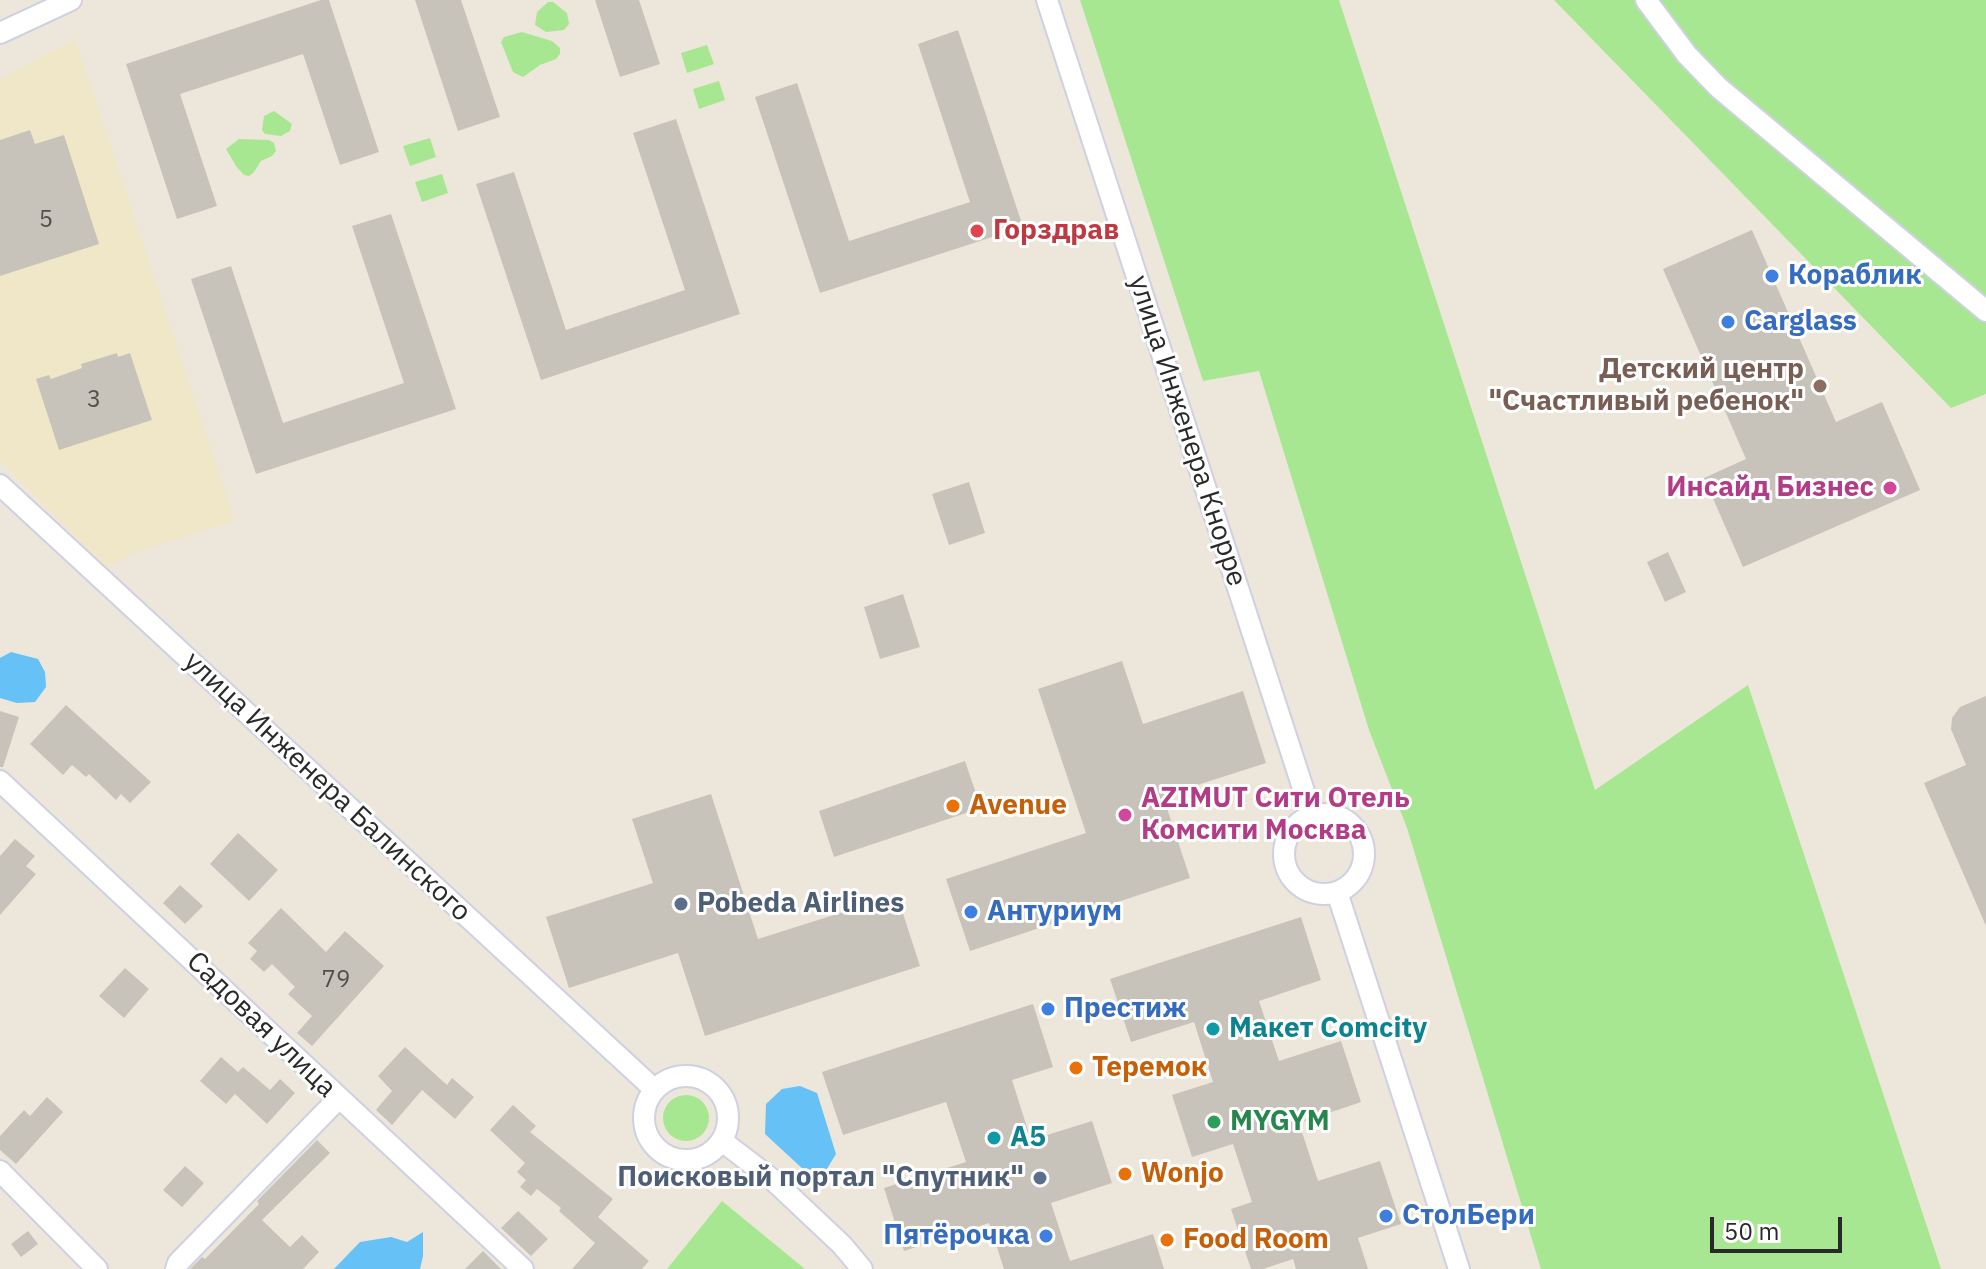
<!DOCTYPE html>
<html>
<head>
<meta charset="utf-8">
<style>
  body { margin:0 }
  #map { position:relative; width:1986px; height:1269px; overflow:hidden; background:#ede6da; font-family:"IBM Plex Sans",sans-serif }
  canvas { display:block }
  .scale { position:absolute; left:1710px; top:1217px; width:132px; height:36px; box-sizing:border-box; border:4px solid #292929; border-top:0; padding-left:10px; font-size:24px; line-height:28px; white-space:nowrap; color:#292929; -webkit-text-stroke:6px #fff; paint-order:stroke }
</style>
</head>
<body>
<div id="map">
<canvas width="1986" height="1269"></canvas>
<div class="scale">50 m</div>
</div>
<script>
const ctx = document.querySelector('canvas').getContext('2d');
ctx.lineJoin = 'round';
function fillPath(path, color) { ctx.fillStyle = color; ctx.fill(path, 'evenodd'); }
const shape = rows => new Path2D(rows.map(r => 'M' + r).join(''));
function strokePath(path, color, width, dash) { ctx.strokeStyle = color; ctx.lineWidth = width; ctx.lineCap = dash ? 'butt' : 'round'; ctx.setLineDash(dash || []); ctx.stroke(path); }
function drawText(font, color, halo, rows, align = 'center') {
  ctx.font = font + ' "IBM Plex Sans",sans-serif'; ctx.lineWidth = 6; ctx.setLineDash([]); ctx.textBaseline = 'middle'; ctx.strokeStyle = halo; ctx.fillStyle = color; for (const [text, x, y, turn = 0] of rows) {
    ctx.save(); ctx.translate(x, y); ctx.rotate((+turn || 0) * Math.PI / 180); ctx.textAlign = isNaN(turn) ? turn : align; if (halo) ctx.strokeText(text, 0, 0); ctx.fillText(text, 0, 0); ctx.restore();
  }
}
fillPath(shape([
  [75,39,235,521,134,553,106,568,0,460,0,79]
]), '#f0e7c8');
fillPath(shape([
  [1080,0,1339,0,1595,790,1748,685,1941,1269,1541,1269,1407,828,1369,730,1259,371,1203,381],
  [1554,0,1986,0,1986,394,1951,408],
  [548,2,553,2,567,13,569,24,564,30,546,32,535,25,537,12],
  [522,32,552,41,560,48,560,54,556,59,540,65,523,77,513,72,501,42,504,37],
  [707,45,714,64,687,73,681,53],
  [719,81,725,100,699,109,693,89],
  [274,111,292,124,290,131,281,136,265,134,262,130,264,116],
  [430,138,436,157,410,166,403,146],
  [239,139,269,140,274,143,276,151,272,156,261,161,254,172,249,176,244,175,236,166,226,149],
  [442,174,448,193,422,202,415,182],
  '663 1118a23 23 0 1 1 46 0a23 23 0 1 1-46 0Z',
  [722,1201,805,1269,667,1269]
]), '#a7e792');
fillPath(shape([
  [11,652,38,659,45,672,46,687,35,702,17,703,0,698,0,658],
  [800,1086,817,1093,836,1154,825,1172,804,1170,765,1134,766,1104,782,1089],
  [423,1232,423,1256,420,1269,334,1269,360,1242,391,1237,407,1242]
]), '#65c1f6');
fillPath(shape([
  [321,0,329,0,379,152,340,165,303,54,180,94,217,206,177,219,126,64],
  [415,0,461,0,500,117,458,131],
  [595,0,639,0,660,64,620,77],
  [958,30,1023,227,820,293,755,97,797,83,849,241,970,202,918,44],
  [676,119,740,314,541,380,476,184,514,172,566,330,685,290,633,133],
  [30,130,35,144,64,135,99,244,0,276,0,140],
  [391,214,456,409,256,474,191,279,231,266,283,423,404,383,352,226],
  [1752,230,1836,422,1882,402,1920,490,1743,567,1704,478,1746,459,1663,269],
  [117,353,118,357,130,353,152,420,59,450,36,379,49,375,51,379,82,368,81,364],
  [969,482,985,533,949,545,932,494],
  [1668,552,1686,592,1665,602,1647,562],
  [903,594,920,647,880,659,864,607],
  [1122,661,1143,724,1243,691,1266,763,1163,796,1190,878,970,951,946,879,1086,833,1038,689],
  [1986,696,1986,926,1924,783,1966,765,1951,729,1952,718,1960,707],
  [66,705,151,782,130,803,121,794,116,800,89,774,86,777,72,765,63,775,30,744],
  [0,711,19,717,3,767,0,767],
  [965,761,981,808,834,857,819,811],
  [711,794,758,939,897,895,920,966,705,1036,678,953,569,988,546,917,653,883,632,819],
  [238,833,278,870,249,901,210,864],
  [15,839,35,856,26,866,36,874,0,915,0,856],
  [180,885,203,906,185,924,163,903],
  [281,908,326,952,345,931,384,966,312,1046,297,1033,312,1016,288,994,295,987,272,964,264,972,250,959,257,951,248,943],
  [1301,917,1321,980,1259,1001,1279,1061,1341,1041,1361,1102,1299,1123,1318,1181,1380,1161,1401,1224,1358,1238,1368,1269,1296,1269,1293,1259,1263,1269,1251,1269,1231,1209,1252,1202,1233,1144,1192,1157,1172,1095,1213,1082,1194,1022,1131,1042,1110,979],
  [125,968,149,989,124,1018,99,996],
  [1033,1004,1053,1067,1012,1080,1031,1140,1092,1121,1112,1183,1051,1203,1070,1261,1153,1234,1164,1269,1004,1269,989,1223,904,1251,884,1188,966,1162,946,1102,843,1135,822,1072],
  [405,1047,447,1085,452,1078,474,1097,455,1119,422,1090,392,1125,376,1110,392,1091,378,1076],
  [221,1057,238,1072,243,1067,270,1090,280,1079,295,1093,267,1124,235,1094,226,1104,200,1081],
  [47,1097,63,1112,16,1164,0,1150,0,1136,24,1110,30,1116],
  [513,1105,536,1126,530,1132,613,1199,598,1217,649,1261,642,1269,572,1269,595,1243,559,1211,561,1208,537,1189,531,1196,520,1187,526,1180,517,1172,525,1163,490,1130],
  [317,1140,330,1153,262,1220,290,1247,302,1235,319,1252,303,1269,190,1269,202,1257,205,1259,259,1204,257,1201],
  [185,1166,204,1183,182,1207,163,1190],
  [518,1211,548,1239,531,1256,501,1228],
  [28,1231,38,1244,21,1257,11,1244],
  [483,1251,501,1269,465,1269]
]), '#c8c3ba');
const street = shape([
  [1047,0,1312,816],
  [1646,0,1687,55,1719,88,1986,311],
  [0,33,71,0],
  [0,485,655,1090],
  [0,781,523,1269],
  '1284 854a40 40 0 1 1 80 0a40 40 0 1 1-80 0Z',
  [1337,892,1459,1269],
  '644 1118a42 42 0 1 1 84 0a42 42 0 1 1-84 0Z',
  [722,1141,773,1180,842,1245,862,1269],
  [0,1171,97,1269],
  [176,1269,178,1263,338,1099]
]);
strokePath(street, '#cfd1e3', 24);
strokePath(street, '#fff', 20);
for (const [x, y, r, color] of [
  [977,231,8,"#e0444e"],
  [1772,276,8,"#3f7fe0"],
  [1728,322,8,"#3f7fe0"],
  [1820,386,8,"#8d6e63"],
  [1890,488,8,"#d1479c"],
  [953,806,8,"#e8710a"],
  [1125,815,8,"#d1479c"],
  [681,904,8,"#5c6f8a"],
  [971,912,8,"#3f7fe0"],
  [1048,1009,8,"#3f7fe0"],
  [1213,1029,8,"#0f9aa8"],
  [1076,1068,8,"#e8710a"],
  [1214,1122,8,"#2e9e5b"],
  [994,1138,8,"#0f9aa8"],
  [1125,1174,8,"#e8710a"],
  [1040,1178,8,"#5c6f8a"],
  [1386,1216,8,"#3f7fe0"],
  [1046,1236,8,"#3f7fe0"],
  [1167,1240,8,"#e8710a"]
]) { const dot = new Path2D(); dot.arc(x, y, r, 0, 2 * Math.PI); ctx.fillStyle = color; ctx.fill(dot); strokePath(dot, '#fff', 3); }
drawText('24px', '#51504d', null, [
  ["5",46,220],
  ["3",94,400],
  ["79",336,980]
]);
drawText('bold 28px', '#be3a42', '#fff', [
  ["Горздрав",993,231]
], 'left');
drawText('bold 28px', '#366cbe', '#fff', [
  ["Кораблик",1788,276],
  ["Carglass",1744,322],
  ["Антуриум",987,912],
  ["Престиж",1064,1009],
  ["СтолБери",1402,1216],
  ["Пятёрочка",1030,1236,"right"]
], 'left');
drawText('bold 28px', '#785e54', '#fff', [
  ["Детский центр",1804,370],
  ["\"Счастливый ребенок\"",1804,402]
], 'right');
drawText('28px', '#292929', '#fff', [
  ["улица Инженера Кнорре",1187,431,72],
  ["улица Инженера Балинского",327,787,43],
  ["Садовая улица",261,1025,44]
]);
drawText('bold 28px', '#b23c85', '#fff', [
  ["Инсайд Бизнес",1874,488],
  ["AZIMUT Сити Отель",1141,799,"left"],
  ["Комсити Москва",1141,831,"left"]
], 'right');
drawText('bold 28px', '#c56008', '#fff', [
  ["Avenue",969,806],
  ["Теремок",1092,1068],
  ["Wonjo",1141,1174],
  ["Food Room",1183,1240]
], 'left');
drawText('bold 28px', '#4e5e75', '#fff', [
  ["Pobeda Airlines",697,904],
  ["Поисковый портал \"Спутник\"",1024,1178,"right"]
], 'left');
drawText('bold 28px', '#0d838f', '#fff', [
  ["Макет Comcity",1229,1029],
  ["А5",1010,1138]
], 'left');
drawText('bold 28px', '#27864d', '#fff', [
  ["MYGYM",1230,1122]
], 'left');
</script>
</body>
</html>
